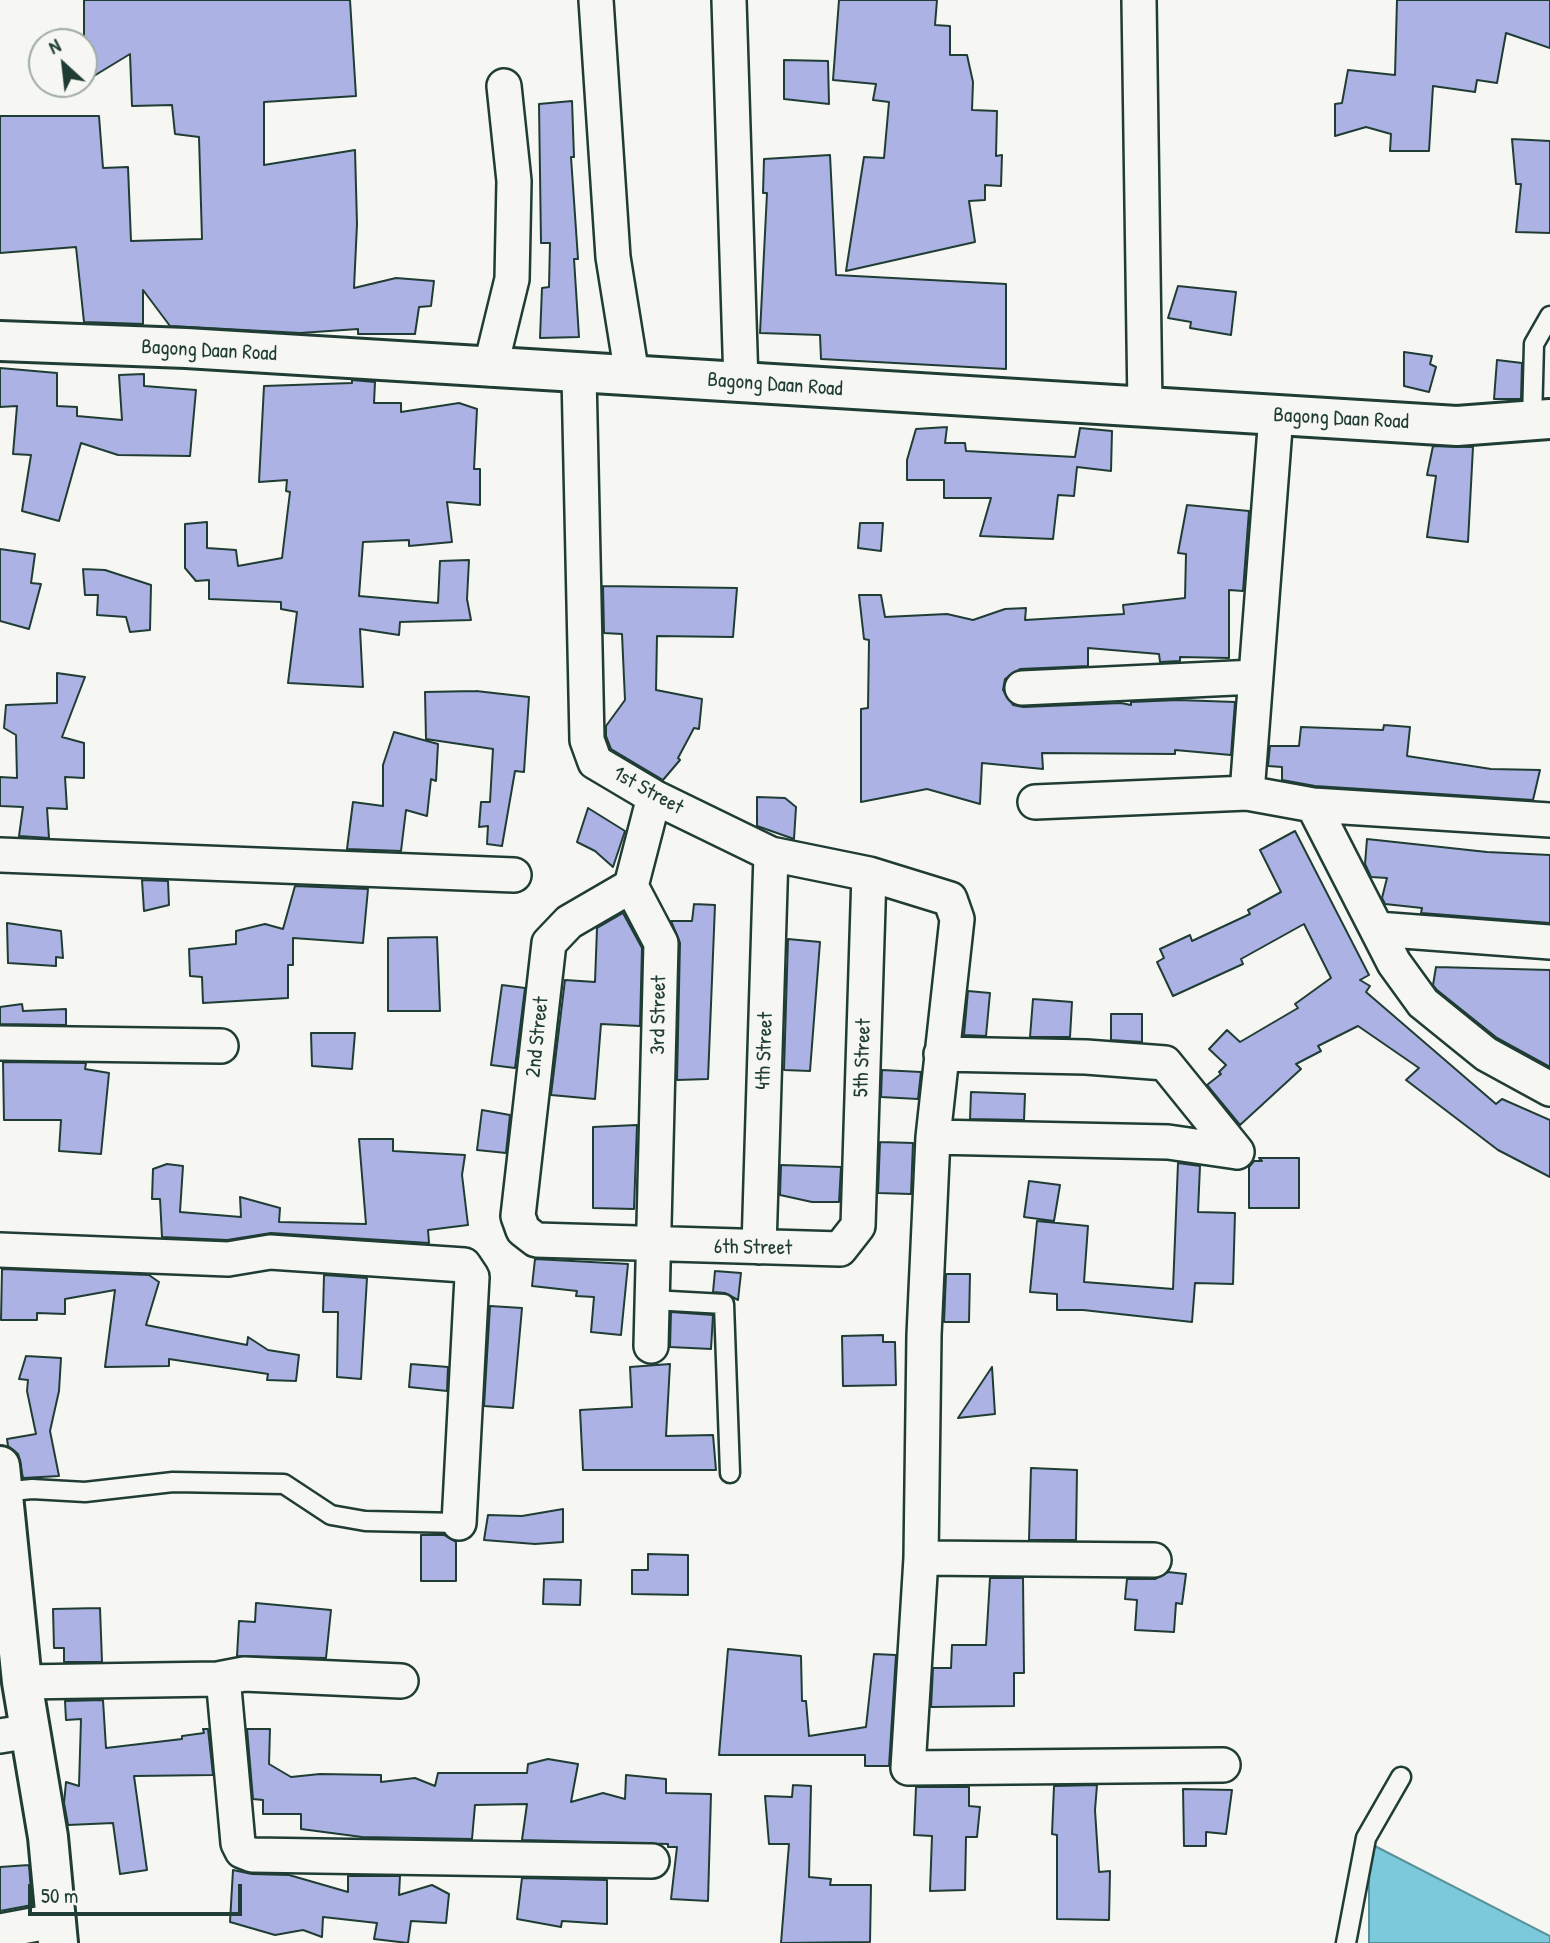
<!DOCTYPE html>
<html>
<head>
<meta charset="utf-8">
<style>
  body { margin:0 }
  #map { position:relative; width:1550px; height:1943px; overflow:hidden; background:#f6f6f2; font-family:"Patrick Hand",sans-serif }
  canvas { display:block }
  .north { position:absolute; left:28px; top:28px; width:70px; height:70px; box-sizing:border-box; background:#f6f6f2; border:2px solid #a0aca6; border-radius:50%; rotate:333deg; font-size:19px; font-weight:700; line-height:28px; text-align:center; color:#1f3d34 }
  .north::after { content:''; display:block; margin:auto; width:24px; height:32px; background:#1f3d34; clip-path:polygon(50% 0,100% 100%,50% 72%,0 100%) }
  .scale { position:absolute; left:28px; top:1884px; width:214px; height:32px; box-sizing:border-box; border:4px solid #1f3d34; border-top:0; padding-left:9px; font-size:21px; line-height:24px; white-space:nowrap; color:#1f3d34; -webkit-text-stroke:5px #f6f6f2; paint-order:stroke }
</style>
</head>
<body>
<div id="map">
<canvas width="1550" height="1943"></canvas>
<div class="north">N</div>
<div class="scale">50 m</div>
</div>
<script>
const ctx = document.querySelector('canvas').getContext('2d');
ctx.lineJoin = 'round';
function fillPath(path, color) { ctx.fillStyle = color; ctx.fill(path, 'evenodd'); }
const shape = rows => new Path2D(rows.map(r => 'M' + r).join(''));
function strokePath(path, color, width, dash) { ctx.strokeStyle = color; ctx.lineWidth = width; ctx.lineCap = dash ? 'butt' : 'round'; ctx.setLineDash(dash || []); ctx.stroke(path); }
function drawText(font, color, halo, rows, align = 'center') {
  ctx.font = font + ' "Patrick Hand",sans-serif'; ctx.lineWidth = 7; ctx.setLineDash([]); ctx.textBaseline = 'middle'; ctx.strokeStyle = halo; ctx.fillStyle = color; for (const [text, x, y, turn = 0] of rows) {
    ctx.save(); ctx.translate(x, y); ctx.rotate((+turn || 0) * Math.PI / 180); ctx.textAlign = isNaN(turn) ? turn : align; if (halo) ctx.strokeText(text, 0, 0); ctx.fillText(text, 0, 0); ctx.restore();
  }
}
const water = shape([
  [1369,1843,1550,1936,1550,1943,1369,1943,1369,1843]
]);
fillPath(water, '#7cc9dc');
strokePath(water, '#579199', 2);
const building = shape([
  [84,0,350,0,356,96,264,102,264,165,355,150,357,224,354,288,396,278,434,281,431,306,419,307,415,334,358,334,358,329,300,333,170,326,143,290,143,324,84,322,76,247,0,253,0,116,99,116,103,168,128,167,131,241,202,239,199,137,175,134,172,105,132,106,130,54,84,82,84,0],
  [839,0,937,0,935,25,950,26,950,55,967,55,973,82,972,110,997,111,996,156,1002,155,1001,186,985,185,985,200,969,201,975,242,846,271,864,157,884,158,889,102,873,100,876,84,833,80,839,0],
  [1397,0,1550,0,1550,48,1506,33,1497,83,1477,80,1475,92,1433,86,1429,151,1390,151,1391,134,1366,127,1335,136,1335,104,1342,103,1348,70,1395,75,1397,0],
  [784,60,828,61,829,104,784,99,784,60],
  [572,101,574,157,571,157,578,259,574,259,579,337,540,338,542,288,549,287,550,243,541,243,539,104,572,101],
  [1512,139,1550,141,1550,233,1516,232,1521,184,1516,184,1512,139],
  [830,155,836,275,1006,284,1006,369,821,359,820,335,760,333,767,193,763,193,764,159,830,155],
  [1178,286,1236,292,1231,335,1190,328,1191,322,1168,318,1178,286],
  [1404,352,1432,356,1430,364,1436,367,1429,392,1404,386,1404,352],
  [1497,360,1522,363,1521,399,1494,399,1497,360],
  [0,368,57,373,57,406,77,407,77,416,122,420,119,375,144,374,144,386,196,390,190,456,118,455,81,443,59,521,22,511,31,455,13,454,17,406,0,407,0,368],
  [352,380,375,382,374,403,401,403,401,412,459,403,477,409,474,469,480,469,480,505,447,502,452,542,409,546,409,540,363,542,359,596,438,603,440,561,469,560,467,599,471,620,400,622,399,635,360,629,363,687,288,683,297,612,281,609,281,602,209,599,209,580,196,581,185,568,185,524,207,522,207,548,236,550,238,566,282,558,290,492,286,491,287,480,259,482,264,386,352,383,352,380],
  [947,427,945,443,965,443,966,451,1075,457,1080,428,1112,431,1111,471,1077,467,1074,496,1058,495,1053,539,980,536,991,498,944,498,944,480,907,480,907,460,916,429,947,427],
  [1433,446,1473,447,1468,542,1427,537,1436,476,1427,475,1433,446],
  [1187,505,1249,511,1243,591,1229,590,1229,658,1180,657,1180,661,1160,662,1159,654,1088,648,1088,666,1020,669,1005,679,1003,690,1013,705,1023,707,1121,703,1131,705,1131,702,1178,700,1235,702,1231,755,1175,750,1175,754,1042,753,1043,769,982,763,980,804,927,789,861,802,861,709,868,708,869,640,864,639,859,595,881,595,885,617,947,614,973,620,1005,609,1026,608,1025,620,1124,614,1123,605,1185,598,1186,554,1178,553,1187,505],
  [860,523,883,523,881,551,858,548,860,523],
  [0,549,35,554,31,583,41,584,29,629,0,621,0,549],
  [83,569,105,570,151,585,150,630,130,632,126,617,97,615,98,595,85,595,83,569],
  [603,586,737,588,733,637,657,636,656,690,702,699,699,729,694,728,678,758,680,760,663,780,611,749,606,736,606,726,625,700,622,634,604,633,603,586],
  [57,673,85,677,62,737,84,743,84,778,65,777,67,809,47,808,49,838,19,836,23,807,0,806,0,777,17,778,16,735,4,728,6,705,57,703,57,673],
  [476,691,529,697,524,772,515,771,502,846,487,844,488,826,479,827,481,802,490,802,493,749,426,739,425,692,476,691],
  [1384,725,1410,727,1407,756,1491,769,1540,770,1533,800,1315,786,1282,780,1282,767,1268,766,1270,746,1299,746,1301,727,1383,730,1384,725],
  [394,732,438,744,436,781,431,779,427,816,406,810,401,851,347,849,353,802,383,806,383,765,394,732],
  [757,797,785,798,796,807,794,839,757,826,757,797],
  [588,808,625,831,613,867,595,851,577,842,588,808],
  [1295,831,1369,975,1360,980,1370,986,1366,992,1496,1104,1502,1099,1550,1120,1550,1177,1498,1150,1406,1080,1419,1068,1358,1026,1318,1046,1321,1051,1296,1064,1301,1069,1240,1125,1207,1085,1221,1074,1219,1072,1226,1065,1209,1049,1227,1030,1240,1042,1298,1008,1295,1004,1331,978,1304,924,1241,959,1243,964,1173,996,1157,962,1164,958,1160,949,1190,935,1192,941,1250,914,1248,910,1281,892,1260,850,1295,831],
  [1367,839,1487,852,1550,855,1550,923,1421,913,1422,908,1385,904,1382,898,1387,878,1371,877,1365,864,1367,839],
  [142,880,168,881,169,905,144,911,142,880],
  [295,886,368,889,363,943,293,938,293,965,288,965,288,998,203,1003,202,977,190,976,189,949,236,944,236,931,265,924,283,929,295,886],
  [694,904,715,905,708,1079,677,1080,680,943,671,921,692,921,694,904],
  [623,913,642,948,640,1026,601,1024,595,1099,551,1095,565,980,595,982,597,928,623,913],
  [7,923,61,931,63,958,56,957,56,966,8,963,7,923],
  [437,937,440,1011,388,1011,388,938,437,937],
  [788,939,820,942,810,1071,784,1070,788,939],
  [1436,967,1550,970,1550,1067,1497,1038,1437,990,1433,985,1436,967],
  [502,985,525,988,515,1068,491,1065,502,985],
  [968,991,990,993,986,1036,964,1035,968,991],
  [1033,999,1072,1002,1070,1037,1030,1037,1033,999],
  [22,1004,23,1011,66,1009,66,1025,0,1024,0,1007,22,1004],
  [1111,1014,1142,1014,1142,1042,1111,1040,1111,1014],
  [311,1033,355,1033,352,1069,312,1066,311,1033],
  [3,1062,86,1063,85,1069,109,1073,101,1154,59,1151,61,1120,4,1120,3,1062],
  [882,1070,921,1072,918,1099,881,1097,882,1070],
  [971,1092,1025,1094,1024,1120,970,1119,971,1092],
  [482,1110,510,1115,506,1153,477,1150,482,1110],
  [637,1125,634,1209,593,1208,593,1127,637,1125],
  [359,1139,393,1139,393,1151,465,1155,462,1175,468,1225,428,1230,429,1243,271,1233,227,1240,162,1237,160,1199,152,1199,153,1169,167,1164,183,1166,180,1212,241,1217,240,1197,280,1208,279,1222,366,1224,359,1139],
  [880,1142,913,1143,911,1194,878,1193,880,1142],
  [1259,1158,1299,1158,1299,1208,1249,1208,1249,1167,1254,1161,1262,1161,1259,1158],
  [1178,1163,1200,1166,1198,1212,1235,1213,1233,1284,1195,1283,1192,1322,1083,1310,1057,1310,1057,1294,1030,1292,1037,1221,1088,1226,1084,1282,1173,1289,1178,1163],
  [781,1165,841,1167,839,1202,812,1202,780,1195,781,1165],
  [1029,1181,1060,1185,1054,1221,1024,1217,1029,1181],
  [535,1259,628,1264,621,1335,591,1332,594,1297,576,1296,577,1291,532,1286,535,1259],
  [2,1269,149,1275,159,1282,146,1325,247,1345,248,1337,268,1350,299,1355,296,1381,267,1380,268,1374,169,1359,169,1366,105,1367,115,1290,65,1299,65,1314,37,1313,37,1320,1,1320,2,1269],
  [715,1271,741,1273,738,1300,725,1293,713,1292,715,1271],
  [946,1274,970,1274,969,1322,944,1322,946,1274],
  [324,1275,367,1278,361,1379,337,1377,338,1312,323,1312,324,1275],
  [490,1306,522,1308,513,1408,484,1406,490,1306],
  [671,1312,713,1315,711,1349,670,1347,671,1312],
  [883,1335,883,1342,895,1342,896,1385,843,1386,842,1336,883,1335],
  [26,1356,61,1358,59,1391,50,1431,59,1476,23,1478,18,1454,8,1446,7,1439,36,1434,27,1391,28,1380,19,1379,26,1356],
  [411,1364,448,1367,447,1391,409,1387,411,1364],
  [670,1364,666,1436,713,1435,716,1470,583,1470,580,1410,632,1407,630,1367,670,1364],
  [992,1367,995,1414,958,1418,992,1367],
  [1031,1468,1077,1470,1076,1540,1029,1540,1031,1468],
  [563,1509,563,1542,535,1544,484,1540,488,1515,522,1516,563,1509],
  [421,1535,444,1535,456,1542,456,1581,421,1581,421,1535],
  [648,1554,688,1555,688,1595,632,1594,632,1570,648,1570,648,1554],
  [1168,1572,1186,1574,1182,1604,1176,1603,1174,1632,1135,1630,1137,1600,1125,1599,1127,1579,1155,1579,1168,1572],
  [990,1578,1023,1578,1024,1673,1014,1673,1014,1706,931,1707,933,1668,951,1668,952,1645,986,1645,990,1578],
  [544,1579,581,1580,580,1605,543,1604,544,1579],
  [256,1603,331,1610,326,1658,237,1656,239,1621,255,1622,256,1603],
  [100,1608,102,1662,64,1662,64,1648,54,1648,53,1609,100,1608],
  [728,1649,801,1656,802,1701,806,1701,809,1736,866,1727,874,1654,896,1655,889,1766,865,1766,865,1755,719,1755,728,1649],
  [103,1700,106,1748,182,1739,182,1736,204,1733,203,1729,208,1729,213,1775,134,1776,147,1870,120,1874,113,1823,68,1825,64,1803,66,1782,79,1786,81,1719,66,1720,65,1701,103,1700],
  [247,1729,270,1729,269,1764,291,1777,320,1774,381,1775,381,1782,415,1778,435,1786,438,1773,527,1773,528,1764,548,1759,578,1764,571,1802,603,1793,625,1799,626,1775,666,1779,666,1793,711,1794,708,1901,671,1899,677,1847,668,1847,668,1844,522,1840,527,1804,475,1805,472,1839,362,1837,301,1829,301,1814,263,1814,263,1800,253,1799,247,1729],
  [793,1785,811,1786,809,1877,831,1879,830,1885,871,1885,870,1942,781,1943,789,1844,769,1844,765,1796,792,1797,793,1785],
  [1097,1785,1095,1810,1099,1872,1110,1871,1109,1920,1057,1919,1057,1835,1052,1834,1054,1786,1097,1785],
  [916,1787,969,1787,969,1806,980,1807,977,1837,966,1837,965,1890,930,1891,932,1836,914,1835,916,1787],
  [1183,1789,1232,1790,1226,1834,1206,1832,1206,1846,1184,1846,1183,1789],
  [29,1865,32,1905,0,1911,0,1867,29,1865],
  [233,1870,252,1874,289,1875,348,1892,348,1876,400,1876,399,1895,432,1885,449,1894,446,1923,411,1921,408,1943,374,1939,377,1923,323,1917,322,1937,303,1930,275,1935,230,1922,233,1870],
  [522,1878,607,1880,607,1924,562,1921,561,1927,517,1919,522,1878]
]);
fillPath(building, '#acb3e4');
strokePath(building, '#1f3d34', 2);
const lane = shape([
  [1532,421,1534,344,1550,316],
  [652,1300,724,1304,730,1473],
  [2,1492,32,1489,85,1492,173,1482,284,1484,331,1515,365,1521,459,1523],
  [1346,1943,1366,1838,1401,1777]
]);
const street = shape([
  [596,0,613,257,632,375],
  [729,0,741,383],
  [1139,0,1145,407],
  [490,369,512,279,514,181,504,86],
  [579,375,587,740,595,762,654,797,771,854,869,874,950,899,957,919,933,1137,924,1335,921,1558,908,1768,1223,1765],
  [1022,688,1255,677],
  [1247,793,1276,415],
  [1035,802,1247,793,1313,805,1550,820],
  [1313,805,1394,963,1423,1003,1486,1054,1550,1089],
  [0,855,514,875],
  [631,886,569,922,549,943,518,1216,523,1230,536,1240,840,1249,858,1226,869,874],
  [1377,929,1550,942],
  [0,1043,221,1046],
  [941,1054,1086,1057,1165,1063,1237,1152],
  [933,1137,1168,1142,1237,1152],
  [759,1247,771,854],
  [0,1250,228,1259,270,1252,464,1265,472,1277,459,1523],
  [651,1346,661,943,631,886,654,797],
  [921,1558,1154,1560],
  [218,1679,224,1688,238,1843,242,1851,252,1855,652,1861],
  [22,1682,218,1679,244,1674,401,1681],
  [0,1736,31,1731],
  [0,1931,54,1921]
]);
const secondary = shape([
  [0,341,186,348,1457,426,1550,419],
  [0,1466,22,1682,48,1837,58,1943]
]);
strokePath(lane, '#1f3d34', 23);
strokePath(street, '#1f3d34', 38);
strokePath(secondary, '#1f3d34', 44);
strokePath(lane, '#f6f6f2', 18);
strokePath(street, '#f6f6f2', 33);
strokePath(secondary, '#f6f6f2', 38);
drawText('21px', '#1f3d34', '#f6f6f2', [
  ["Bagong Daan Road",209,351,3],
  ["Bagong Daan Road",775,385,4],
  ["Bagong Daan Road",1341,419,3],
  ["1st Street",648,791,29],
  ["3rd Street",659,1015,-89],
  ["2nd Street",538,1037,-84],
  ["4th Street",765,1051,-88],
  ["5th Street",863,1058,-88],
  ["6th Street",753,1248,1]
]);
</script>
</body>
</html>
